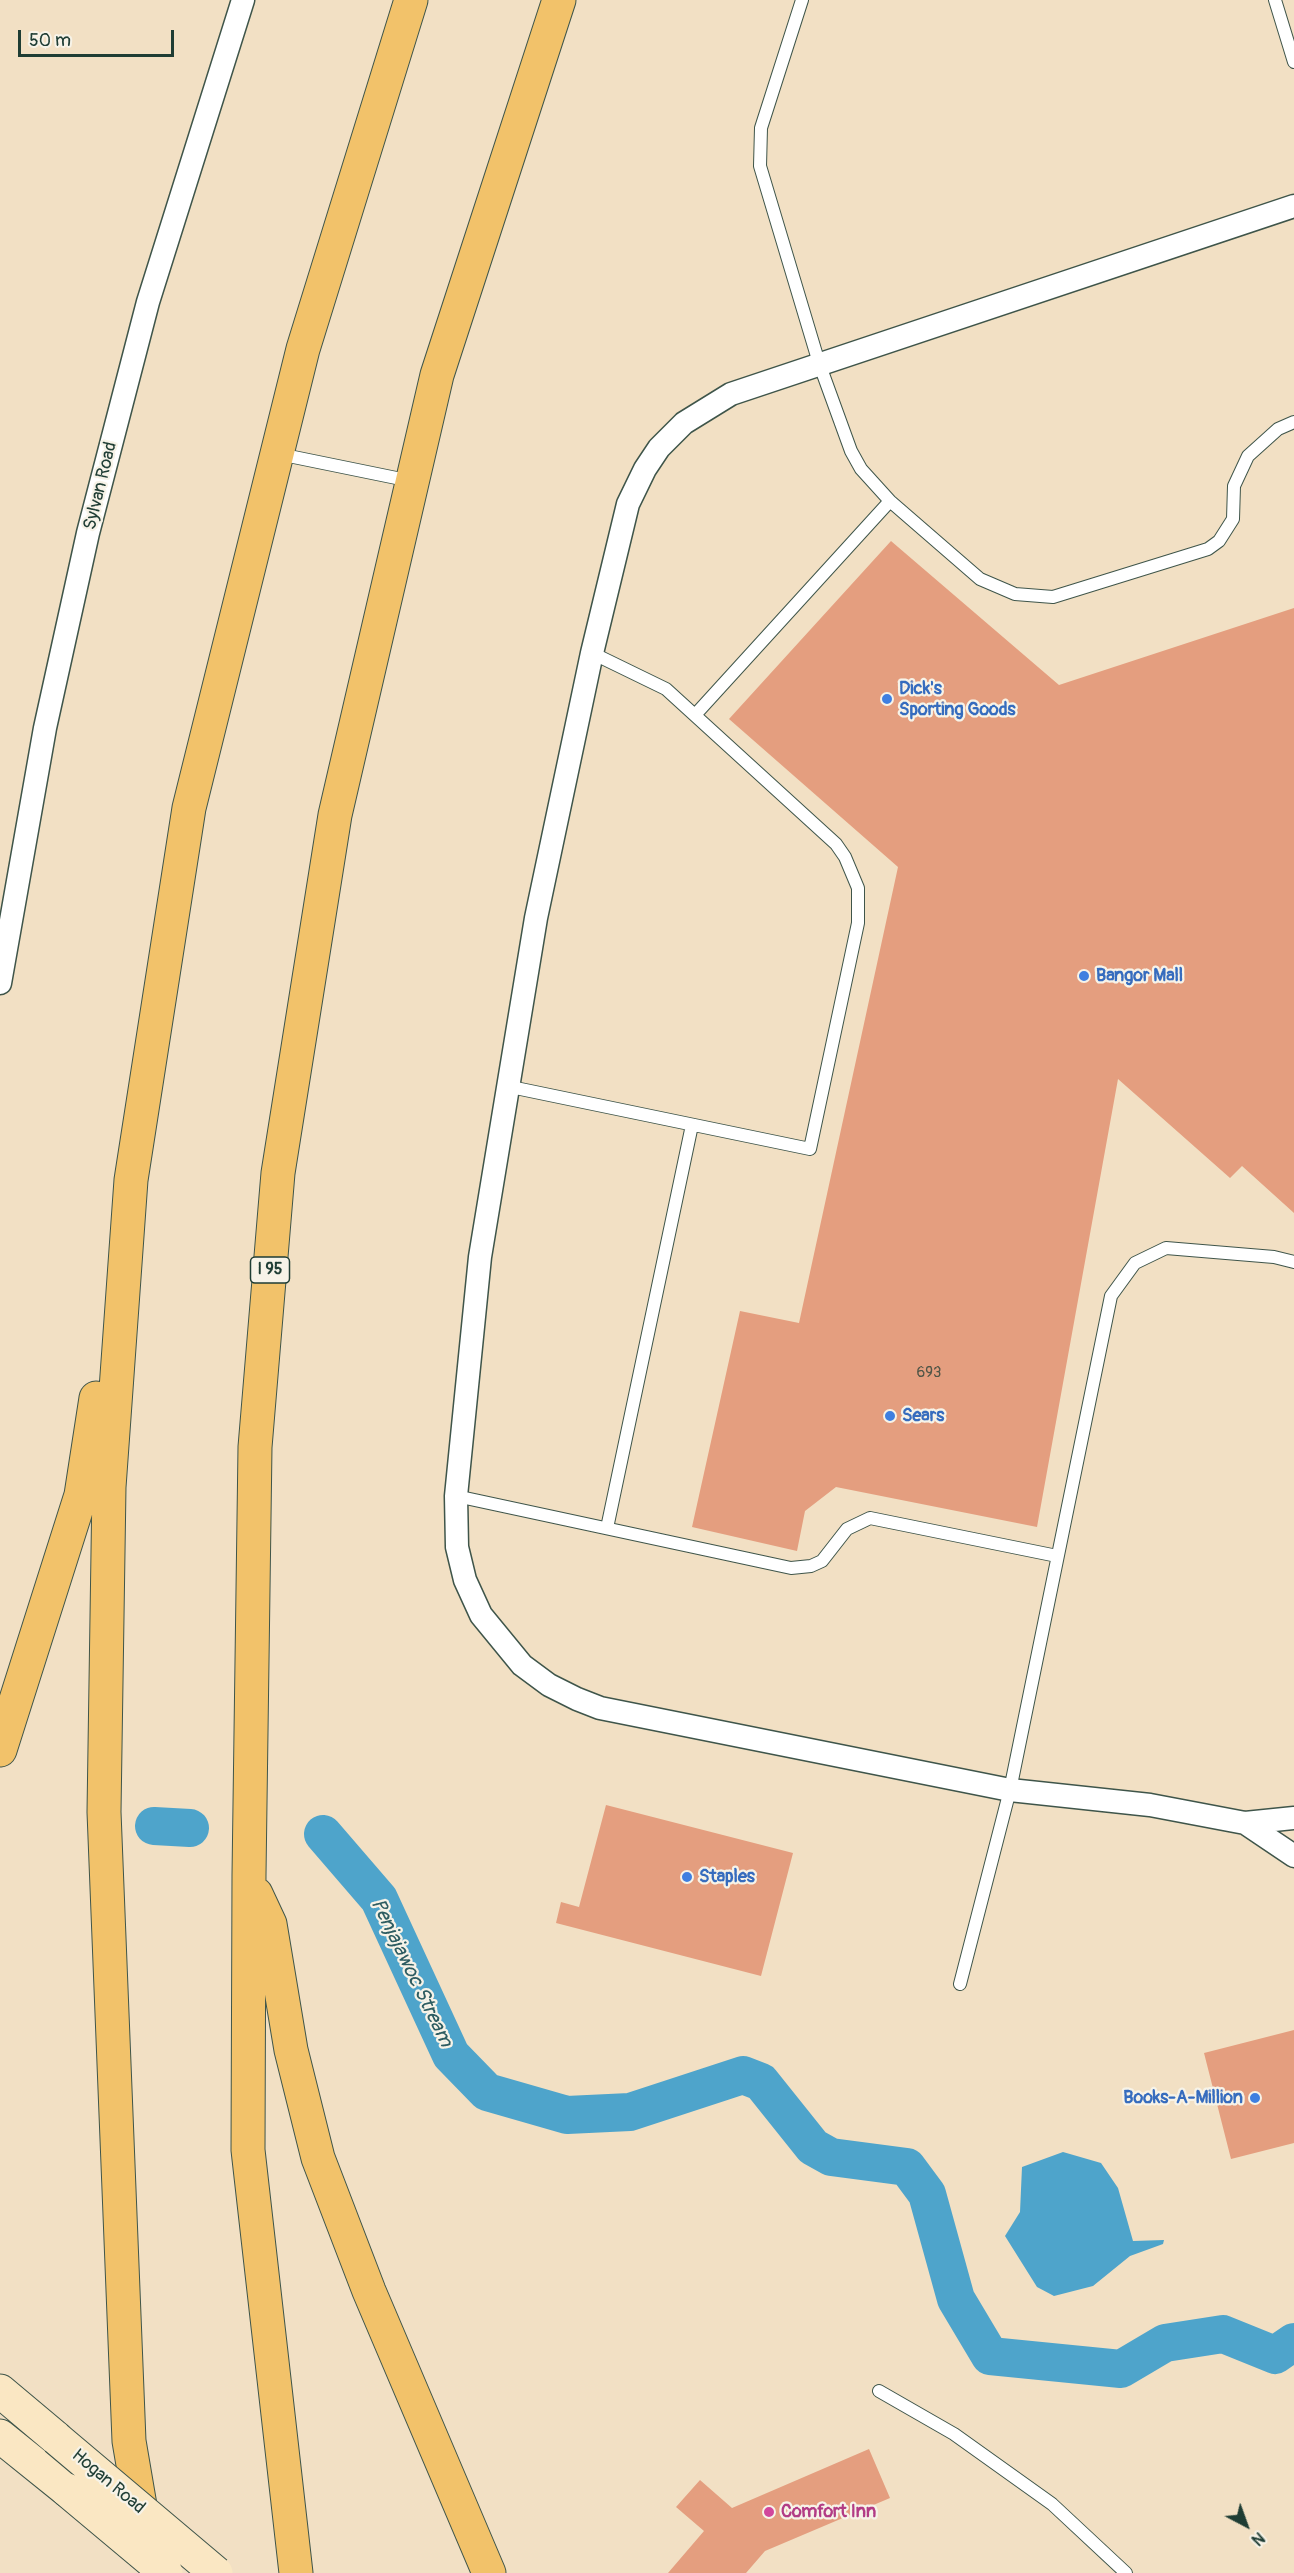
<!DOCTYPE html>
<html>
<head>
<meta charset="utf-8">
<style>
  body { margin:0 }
  #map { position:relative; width:1294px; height:2573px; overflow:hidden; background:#f2e0c4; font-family:Pangolin,sans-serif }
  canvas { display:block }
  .north { position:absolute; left:1216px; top:2495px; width:60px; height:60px; -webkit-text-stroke:4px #f7f3e8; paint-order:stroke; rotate:139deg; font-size:16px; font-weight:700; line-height:24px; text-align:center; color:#1f3d34 }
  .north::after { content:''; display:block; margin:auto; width:21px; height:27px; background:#1f3d34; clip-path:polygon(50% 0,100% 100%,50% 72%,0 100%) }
  .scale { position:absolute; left:18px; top:30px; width:156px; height:27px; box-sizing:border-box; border:3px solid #1f3d34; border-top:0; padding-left:8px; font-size:18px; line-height:21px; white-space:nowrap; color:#1f3d34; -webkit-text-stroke:4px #f7f3e8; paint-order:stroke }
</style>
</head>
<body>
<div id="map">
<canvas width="1294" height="2573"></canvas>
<div class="north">N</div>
<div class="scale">50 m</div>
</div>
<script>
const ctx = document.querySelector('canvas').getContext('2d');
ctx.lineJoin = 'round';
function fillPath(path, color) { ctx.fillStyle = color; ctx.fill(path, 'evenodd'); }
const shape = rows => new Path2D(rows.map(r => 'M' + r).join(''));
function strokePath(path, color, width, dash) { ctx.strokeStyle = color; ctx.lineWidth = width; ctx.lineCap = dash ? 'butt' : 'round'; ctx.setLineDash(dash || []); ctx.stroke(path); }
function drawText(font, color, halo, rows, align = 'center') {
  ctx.font = font + ' Pangolin,sans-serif'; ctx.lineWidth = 4.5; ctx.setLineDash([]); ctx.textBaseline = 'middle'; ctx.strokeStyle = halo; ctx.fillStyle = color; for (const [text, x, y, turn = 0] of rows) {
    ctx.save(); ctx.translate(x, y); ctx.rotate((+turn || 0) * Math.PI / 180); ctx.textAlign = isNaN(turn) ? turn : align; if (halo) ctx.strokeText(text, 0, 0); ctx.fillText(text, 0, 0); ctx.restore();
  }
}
fillPath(shape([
  [1063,2152,1101,2163,1118,2188,1133,2241,1164,2240,1163,2244,1130,2256,1093,2286,1054,2296,1037,2287,1005,2236,1020,2212,1022,2167]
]), '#4ea4cb');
strokePath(shape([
  [154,1826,190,1828],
  [323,1834,379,1899,451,2055,487,2092,567,2115,630,2112,743,2075,761,2082,813,2147,831,2157,907,2167,927,2194,956,2299,990,2356,1121,2369,1165,2343,1223,2334,1275,2355,1294,2342]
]), '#4ea4cb', 38);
fillPath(shape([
  [891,541,1059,685,1294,608,1294,1213,1242,1166,1230,1178,1118,1079,1037,1527,836,1487,805,1511,797,1551,692,1527,740,1311,799,1323,898,867,729,719],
  [606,1805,793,1853,761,1976,556,1923,561,1902,579,1907],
  [1294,2030,1294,2143,1231,2159,1204,2053],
  [869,2449,890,2498,765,2551,746,2573,668,2573,704,2531,676,2507,700,2480,732,2508]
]), '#e49e7f');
const lane = shape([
  [802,0,761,128,760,166,819,363,851,451,861,469,890,501,980,579,1015,594,1053,597,1208,549,1219,541,1233,519,1234,486,1248,456,1278,429,1294,422],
  [1275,0,1294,62],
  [279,454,411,481],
  [695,715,890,501],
  [506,1086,810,1149,858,923,858,888,845,857,836,844,666,689,592,653],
  [456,1496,791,1568,811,1566,822,1561,847,1529,870,1518,1057,1556],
  [607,1528,692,1125],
  [960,1984,1010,1790,1111,1296,1135,1263,1166,1248,1274,1257,1294,1262],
  [879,2391,954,2434,1052,2504,1126,2573]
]);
const street = shape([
  [1294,206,731,394,684,423,659,448,645,469,628,504,592,653,536,918,480,1257,456,1496,457,1547,465,1580,481,1615,522,1665,549,1685,577,1699,600,1708,1010,1790,1150,1805,1245,1823,1294,1856],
  [0,983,45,728,88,533,148,302,243,0],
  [1245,1823,1294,1818]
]);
const secondary = shape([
  [0,2391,56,2438],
  [0,2436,67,2490]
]);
const highway = shape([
  [0,1750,81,1495,96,1398],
  [256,1894,270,1924,291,2050,318,2158,369,2291,489,2573],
  [144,2529,129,2441,104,1812,109,1487,131,1180,189,808,303,349,411,0],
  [296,2573,248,2150,249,1875,255,1447,278,1173,335,815,437,375,559,0]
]);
strokePath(lane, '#3f554a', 14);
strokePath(street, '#3f554a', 25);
strokePath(secondary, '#3f554a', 35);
strokePath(highway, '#3f554a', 35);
strokePath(lane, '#fff', 12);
strokePath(street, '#fff', 22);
strokePath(secondary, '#fae7c3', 33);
strokePath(highway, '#f2c26a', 33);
const secondaryBridge = shape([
  [56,2438,216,2573],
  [67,2490,166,2573]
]);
strokePath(secondaryBridge, '#3f554a', 35, []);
strokePath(secondaryBridge, '#fae7c3', 33);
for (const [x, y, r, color] of [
  [887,699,6,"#3f7fe0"],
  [1084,976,6,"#3f7fe0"],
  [890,1416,6,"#3f7fe0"],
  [687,1877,6,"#3f7fe0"],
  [1255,2098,6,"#3f7fe0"],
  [769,2512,6,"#d1479c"]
]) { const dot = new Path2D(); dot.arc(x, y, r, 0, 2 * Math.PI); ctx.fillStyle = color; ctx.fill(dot); strokePath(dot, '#f7f3e8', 2); }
drawText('15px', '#505547', null, [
  ["693",929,1373]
]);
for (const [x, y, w] of [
  [270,1270,39]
]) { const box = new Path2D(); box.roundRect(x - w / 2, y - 13, w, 26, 4.5); ctx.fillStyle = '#f7f3e8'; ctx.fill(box); strokePath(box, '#1f3d34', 1.5); }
drawText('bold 16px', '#1f3d34', null, [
  ["I 95",270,1270]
]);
drawText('18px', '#1f3d34', '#f7f3e8', [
  ["Sylvan Road",101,486,-76],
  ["Hogan Road",108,2482,40]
]);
drawText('bold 18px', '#366cbe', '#f7f3e8', [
  ["Dick's",899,689],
  ["Sporting Goods",899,710],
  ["Bangor Mall",1096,976],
  ["Sears",902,1416],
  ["Staples",699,1877],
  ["Books-A-Million",1243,2098,"right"]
], 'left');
drawText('bold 18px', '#b23c85', '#f7f3e8', [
  ["Comfort Inn",781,2512]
], 'left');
drawText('italic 20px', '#2d5c61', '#f7f3e8', [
  ["Penjajawoc Stream",411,1973,64]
]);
</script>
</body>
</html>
